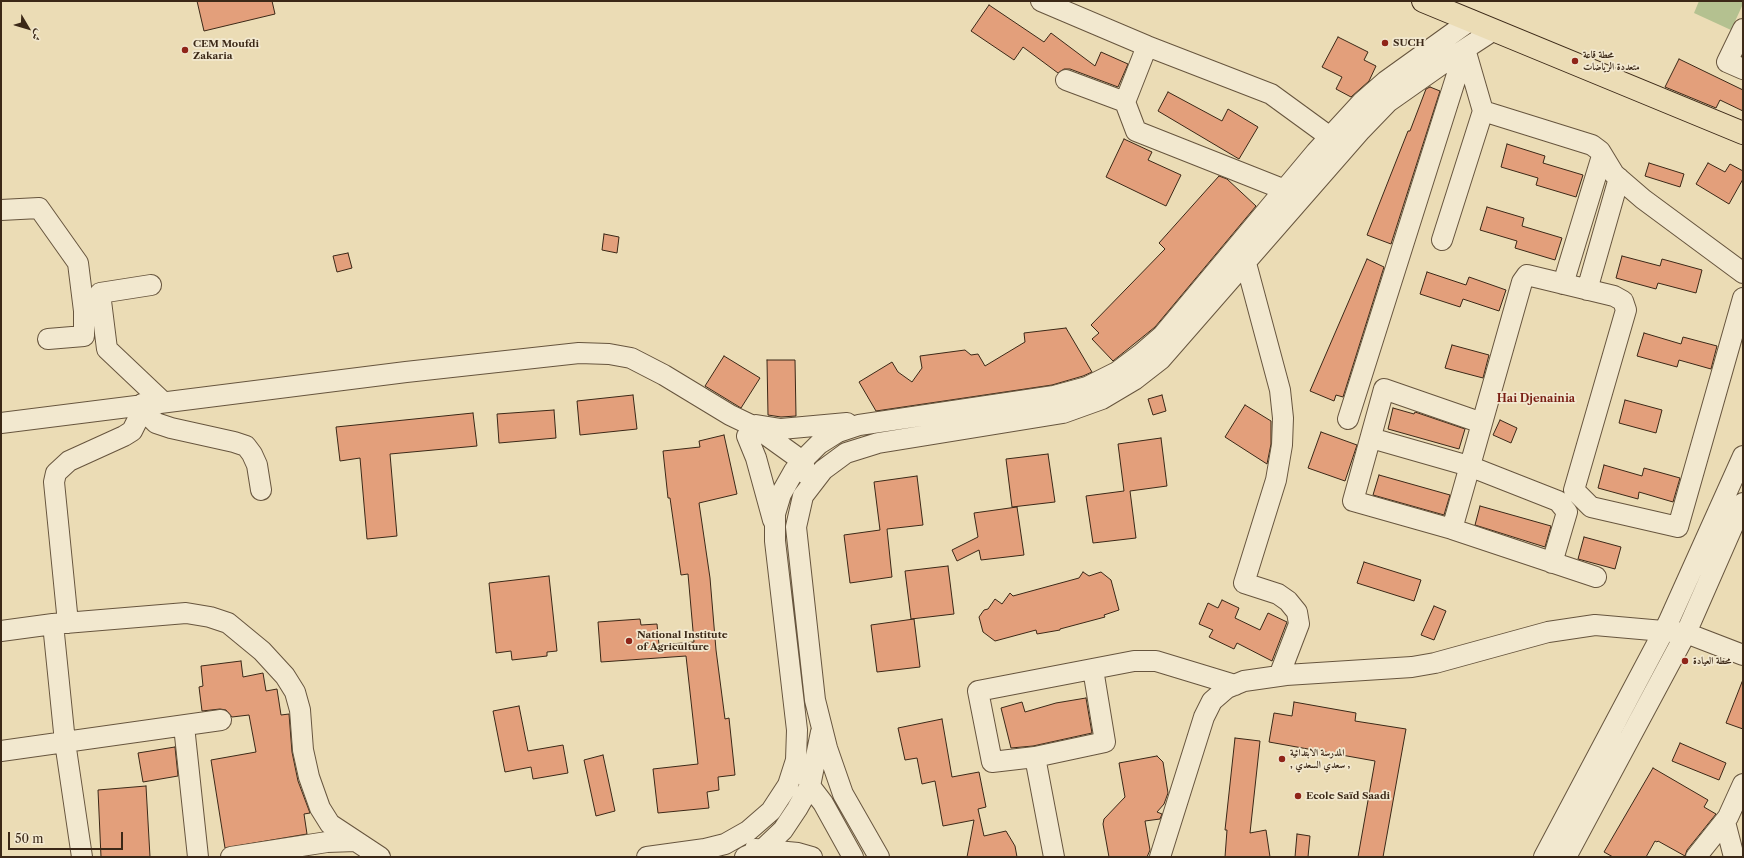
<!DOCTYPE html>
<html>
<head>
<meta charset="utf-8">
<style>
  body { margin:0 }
  #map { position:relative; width:1744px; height:858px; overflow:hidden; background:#ebdcb5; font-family:"Libre Caslon Text",Amiri,serif }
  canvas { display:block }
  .frame { position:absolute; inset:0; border:2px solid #3b2817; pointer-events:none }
  .north { position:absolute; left:8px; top:8px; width:40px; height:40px; -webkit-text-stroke:3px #f2e8cf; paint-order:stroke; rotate:128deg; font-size:11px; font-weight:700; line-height:16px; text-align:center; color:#3b2817 }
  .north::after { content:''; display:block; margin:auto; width:14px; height:18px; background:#3b2817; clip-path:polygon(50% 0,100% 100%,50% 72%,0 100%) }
  .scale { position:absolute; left:8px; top:832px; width:115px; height:18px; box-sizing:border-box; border:2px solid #3b2817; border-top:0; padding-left:5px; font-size:12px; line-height:14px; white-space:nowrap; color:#3b2817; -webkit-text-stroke:3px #f2e8cf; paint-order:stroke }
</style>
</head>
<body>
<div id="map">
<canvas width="1744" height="858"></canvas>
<div class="frame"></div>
<div class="north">ش</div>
<div class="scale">50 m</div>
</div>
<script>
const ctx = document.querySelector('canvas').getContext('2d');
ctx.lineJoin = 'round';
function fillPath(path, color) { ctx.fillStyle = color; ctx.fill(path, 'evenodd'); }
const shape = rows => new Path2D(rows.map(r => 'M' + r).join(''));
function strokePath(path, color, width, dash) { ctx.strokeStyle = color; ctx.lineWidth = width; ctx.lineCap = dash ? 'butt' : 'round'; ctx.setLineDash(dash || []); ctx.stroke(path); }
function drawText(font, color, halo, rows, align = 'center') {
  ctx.font = font + ' "Libre Caslon Text",Amiri,serif'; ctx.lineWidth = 3.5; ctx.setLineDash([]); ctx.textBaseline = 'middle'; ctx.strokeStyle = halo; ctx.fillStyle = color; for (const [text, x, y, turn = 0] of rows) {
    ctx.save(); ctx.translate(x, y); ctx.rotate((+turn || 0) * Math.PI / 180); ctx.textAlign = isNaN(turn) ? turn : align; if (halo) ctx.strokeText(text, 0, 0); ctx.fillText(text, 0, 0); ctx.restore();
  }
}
fillPath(shape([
  [1699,1,1743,1,1743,4,1731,30,1694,13]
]), '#b4c190');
const building = shape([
  [197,1,272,1,275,14,204,31,197,1],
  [989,5,1044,42,1051,33,1095,66,1101,52,1128,64,1118,87,1070,69,1064,69,1058,73,1023,47,1014,60,971,31,989,5],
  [1338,37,1368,52,1364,60,1376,66,1369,81,1351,97,1336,89,1342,77,1322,67,1338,37],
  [1679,59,1743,90,1743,111,1720,100,1716,108,1665,87,1679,59],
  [1430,87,1440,91,1391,244,1367,235,1408,131,1410,131,1426,89,1430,87],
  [1168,92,1222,121,1228,109,1258,127,1239,159,1158,111,1168,92],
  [1124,139,1152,152,1148,160,1181,175,1166,206,1106,177,1124,139],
  [1507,144,1545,156,1543,163,1583,175,1576,197,1536,185,1538,178,1501,167,1507,144],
  [1649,163,1684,174,1680,187,1645,176,1649,163],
  [1708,163,1725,172,1730,164,1743,171,1743,179,1729,204,1696,184,1708,163],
  [1219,176,1227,179,1256,206,1155,327,1113,361,1092,339,1099,333,1091,325,1165,249,1159,243,1219,176],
  [1487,207,1524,218,1522,226,1562,238,1555,260,1515,248,1517,241,1480,230,1487,207],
  [604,234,619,237,617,253,602,250,604,234],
  [348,253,352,268,337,272,333,256,348,253],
  [1622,256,1660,266,1662,259,1702,270,1696,293,1658,283,1656,289,1616,278,1622,256],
  [1367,259,1384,267,1343,397,1336,395,1334,401,1310,391,1367,259],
  [1427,272,1466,285,1469,277,1506,290,1499,311,1463,299,1460,307,1420,294,1427,272],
  [1066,328,1092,372,1083,376,1052,385,876,411,859,382,892,362,898,372,912,382,922,368,920,356,965,350,971,355,978,354,985,366,1025,342,1024,333,1066,328],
  [1644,333,1681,344,1683,337,1717,346,1711,369,1679,360,1677,367,1637,356,1644,333],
  [1452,345,1489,355,1483,378,1445,368,1452,345],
  [724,356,760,378,741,408,705,386,724,356],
  [767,360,795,360,796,416,781,417,768,415,767,360],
  [633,395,637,429,580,435,577,401,633,395],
  [1162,395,1166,411,1153,415,1148,399,1162,395],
  [1625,400,1662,410,1656,433,1619,423,1625,400],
  [1245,405,1271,421,1271,444,1267,464,1225,437,1245,405],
  [1393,408,1414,414,1415,412,1465,429,1459,449,1388,429,1393,408],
  [554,410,556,438,499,443,497,414,554,410],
  [473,413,477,446,390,454,397,536,367,539,360,458,340,461,336,427,473,413],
  [1500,420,1517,428,1511,443,1493,435,1500,420],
  [1321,432,1357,445,1345,481,1308,468,1321,432],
  [724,435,737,494,699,503,710,578,716,650,725,719,729,718,735,775,718,777,719,790,707,792,709,808,658,813,653,769,698,764,686,656,601,662,598,622,640,619,641,625,657,624,659,645,694,642,688,574,681,575,670,498,668,498,663,451,700,447,699,441,724,435],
  [1161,438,1167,486,1130,491,1136,538,1093,543,1086,496,1124,491,1118,444,1161,438],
  [1048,454,1055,502,1012,507,1006,459,1048,454],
  [1604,465,1642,476,1644,468,1680,478,1673,502,1639,492,1638,499,1598,488,1604,465],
  [1379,475,1450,495,1444,515,1373,495,1379,475],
  [917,476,923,525,887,529,892,577,850,583,844,535,880,530,874,482,917,476],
  [1480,506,1551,526,1545,547,1475,525,1480,506],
  [1017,507,1024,555,981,560,979,550,957,561,952,550,978,537,974,513,1017,507],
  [1584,537,1621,547,1615,569,1578,559,1584,537],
  [1364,562,1421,580,1414,601,1357,583,1364,562],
  [948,566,954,614,911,619,905,571,948,566],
  [1083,572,1089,576,1101,572,1111,580,1119,610,1104,615,1105,617,1060,629,1060,630,1037,634,1036,630,995,641,983,632,979,617,984,610,988,609,995,599,1002,604,1010,593,1013,596,1079,578,1083,572],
  [549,576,557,651,547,652,547,656,512,660,511,651,496,653,489,583,549,576],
  [1222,600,1239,608,1235,618,1260,630,1268,613,1287,622,1272,661,1237,643,1234,649,1209,637,1213,630,1199,624,1208,603,1218,608,1222,600],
  [1434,606,1446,611,1434,640,1421,635,1434,606],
  [914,619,920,667,877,672,871,625,914,619],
  [241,661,243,677,263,673,266,691,277,689,281,715,289,714,292,752,298,781,310,813,304,814,307,834,225,848,211,760,256,752,249,715,232,717,226,710,220,709,202,711,199,687,203,686,201,666,241,661],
  [1742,682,1743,682,1743,729,1726,723,1742,682],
  [1086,698,1092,733,1033,746,1011,748,1001,708,1022,702,1025,712,1056,703,1086,698],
  [1294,702,1356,713,1355,721,1406,729,1383,857,1358,857,1375,761,1269,742,1274,713,1292,716,1294,702],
  [519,706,528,751,563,745,568,773,533,779,531,767,505,772,493,711,519,706],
  [942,719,952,777,979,772,986,807,978,809,984,836,1006,831,1015,846,1017,857,967,857,974,820,943,826,935,781,922,784,917,758,905,760,898,728,942,719],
  [1235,738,1260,741,1250,833,1266,830,1270,857,1225,857,1227,830,1225,830,1235,738],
  [1680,743,1726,763,1719,780,1672,761,1680,743],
  [175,747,178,776,143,782,138,753,175,747],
  [603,755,615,811,596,816,584,760,603,755],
  [1157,756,1163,762,1168,793,1164,804,1157,812,1162,814,1160,819,1145,821,1150,850,1147,857,1109,857,1103,824,1104,819,1125,797,1119,763,1157,756],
  [1653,768,1708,800,1704,807,1716,814,1687,850,1685,856,1658,841,1657,842,1655,841,1646,857,1613,857,1604,852,1653,768],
  [146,786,150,857,101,857,98,790,146,786],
  [1297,834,1310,836,1308,857,1295,857,1297,834]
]);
fillPath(building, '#e39f7b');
strokePath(building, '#3b2817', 1);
const minor = shape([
  [1041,1,1147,46,1271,94,1330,137],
  [1743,29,1727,62,1743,69],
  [1465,49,1483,111,1592,145,1600,151,1614,174,1643,199,1743,273],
  [1066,80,1125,102,1136,131,1285,190],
  [1125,102,1147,46],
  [1,210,39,208,78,263,84,311,84,336,48,339],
  [1442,240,1483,111],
  [1243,252,1280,390,1283,418,1282,445,1276,480,1244,583,1278,594,1288,601,1297,612,1299,624,1279,676],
  [1563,284,1602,156],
  [151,285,100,293,107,349,163,402],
  [1587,290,1619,178],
  [1348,419,1465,49],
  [1,423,406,372,579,353,609,354,631,358,664,375,730,415,755,427,794,455,804,465,806,474],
  [1482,423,1384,389,1353,501,1452,529,1596,577],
  [756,425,781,429,847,423],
  [747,436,756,458,773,520],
  [1371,438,1469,466,1558,501,1567,512,1552,563],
  [1452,529,1522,282,1527,275,1614,296,1623,301,1626,310,1574,490,1591,507,1678,527,1743,298],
  [68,623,54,482,56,473,69,461,124,436,132,431,137,421,142,404,148,415,156,423,171,428,234,442,246,446,252,454,257,465,261,490],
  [53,624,65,742,82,857],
  [1,631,53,624,186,613,210,617,228,623,262,651,285,676,295,692,300,710,303,750,309,777,320,808,330,824,380,857],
  [184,726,198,857],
  [1,751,221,720],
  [1035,757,1105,742,1093,669],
  [807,775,810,786,823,803,853,857],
  [1725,822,1734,857],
  [755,849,798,853,812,857],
  [231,857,327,842,356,841],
  [647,857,705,849,725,844,748,831,771,811,788,785,796,760,797,730,775,541,775,514,781,494,794,471,801,462,819,444,838,432,859,425,1054,396,1087,387,1117,372,1141,354,1163,335,1316,152,1362,102,1386,81,1471,20],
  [745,857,763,849,783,830,797,809,810,786,821,732],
  [879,857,843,794,827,748,815,700,796,527,803,496,823,470,846,453,878,443,1063,413,1102,399,1134,380,1161,359,1361,130,1388,102,1442,64,1494,30],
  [1054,857,1035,757,992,762,978,691,1134,661,1156,661,1235,685],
  [1160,857,1204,717,1212,701,1227,688,1244,681,1286,675,1412,667,1435,663,1548,632,1595,625,1686,633,1743,655],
  [1544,857,1668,623,1743,456],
  [1566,857,1686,633,1743,503],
  [1696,857,1728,817,1743,784]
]);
const major = shape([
  [1423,1,1743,133]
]);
strokePath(minor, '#67553e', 22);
strokePath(major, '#3b2817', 24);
strokePath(minor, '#f2e8cf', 20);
strokePath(major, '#ebdcb5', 22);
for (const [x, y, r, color] of [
  [1385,43,4,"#8f2418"],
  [185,50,4,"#8f2418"],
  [1575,61,4,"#8f2418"],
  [629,641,4,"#8f2418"],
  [1685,661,4,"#8f2418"],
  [1282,759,4,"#8f2418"],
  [1298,796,4,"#8f2418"]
]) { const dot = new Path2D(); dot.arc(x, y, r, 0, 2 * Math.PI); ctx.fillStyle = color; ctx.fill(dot); strokePath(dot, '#f2e8cf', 1.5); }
drawText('bold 10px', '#3b2817', '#f2e8cf', [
  ["SUCH",1393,43],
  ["CEM Moufdi",193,44],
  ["Zakaria",193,56],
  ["محطة قاعة",1583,55],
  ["متعددة الرياضات",1583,67],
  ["National Institute",637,635],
  ["of Agriculture",637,647],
  ["محطة العيادة",1693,661],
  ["المدرسة الابتدائية",1290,753],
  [", سعدي السعدي ,",1290,765],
  ["Ecole Saïd Saadi",1306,796]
], 'left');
drawText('bold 11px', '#7a1f14', '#f2e8cf', [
  ["Hai Djenainia",1536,399]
]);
</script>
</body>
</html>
